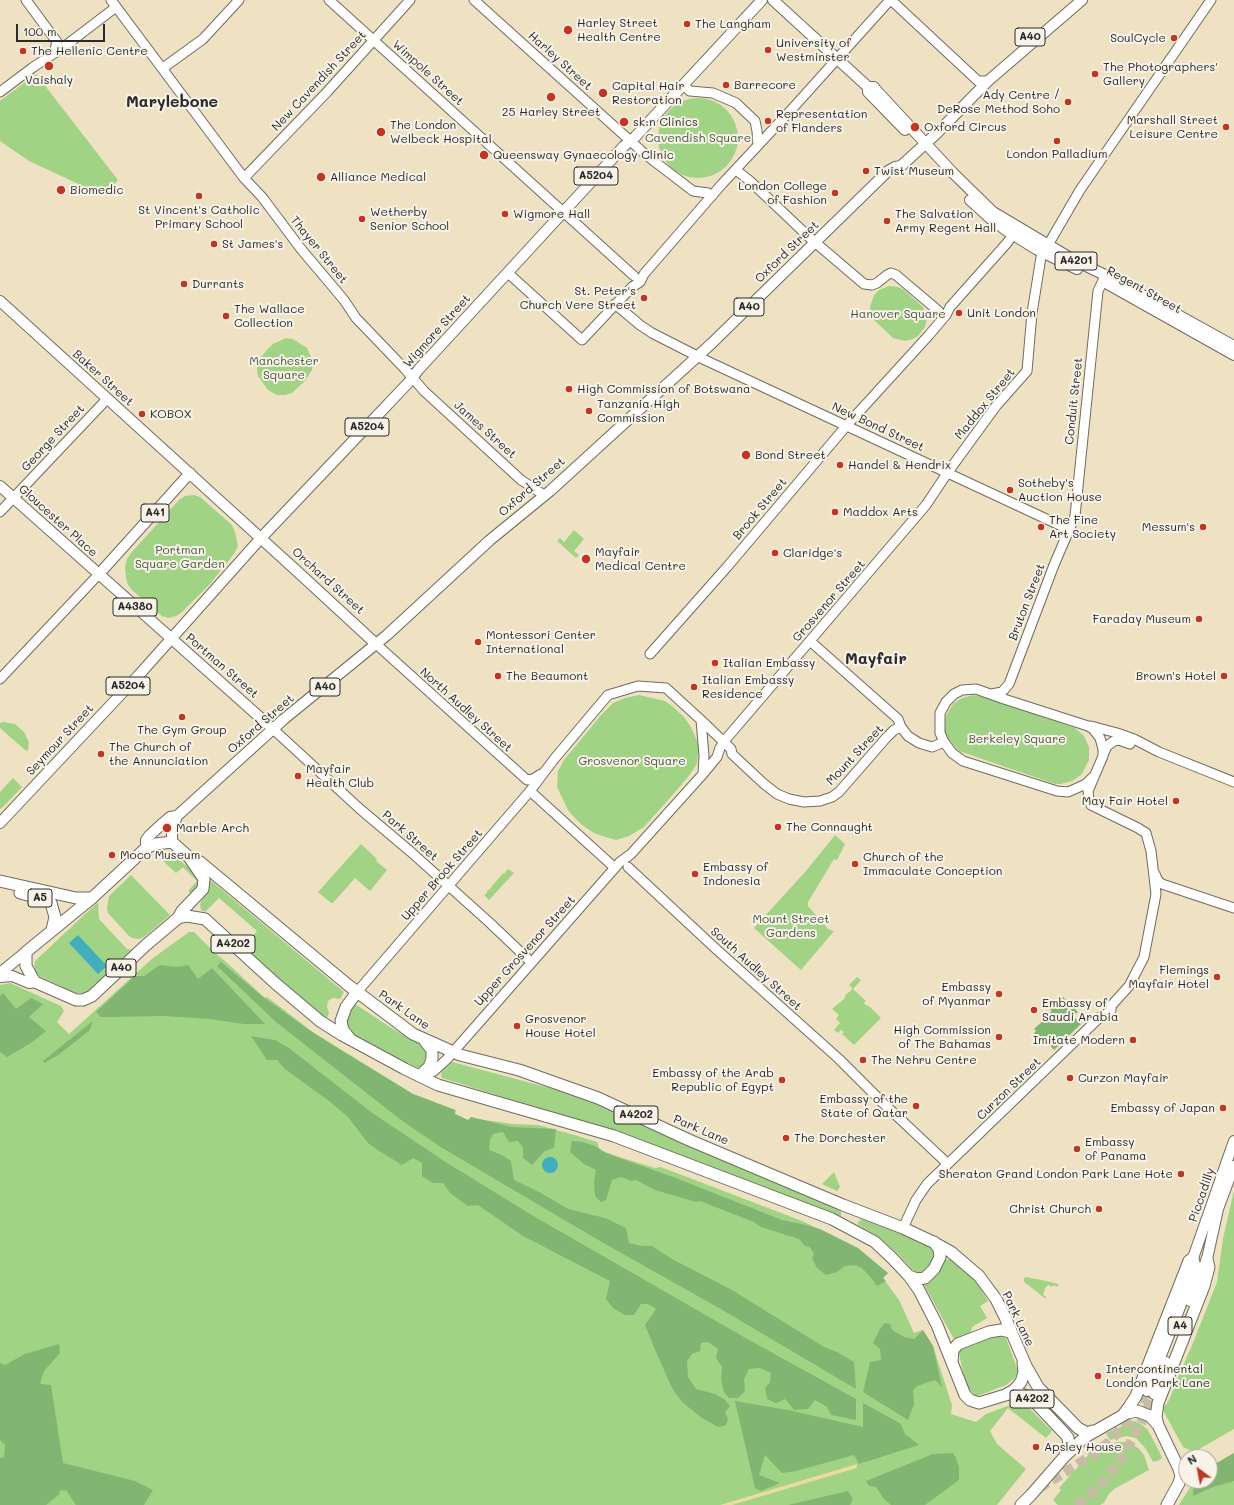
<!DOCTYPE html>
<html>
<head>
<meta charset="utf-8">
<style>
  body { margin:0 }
  #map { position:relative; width:1234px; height:1505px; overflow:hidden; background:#eee2c3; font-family:Mali,sans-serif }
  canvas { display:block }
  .north { position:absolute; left:1178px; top:1449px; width:40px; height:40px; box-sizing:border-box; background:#f7f3e8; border:1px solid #a5a39c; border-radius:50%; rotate:328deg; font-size:11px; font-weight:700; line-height:16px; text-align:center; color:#2b2b2b }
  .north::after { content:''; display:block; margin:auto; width:14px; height:18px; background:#c8321e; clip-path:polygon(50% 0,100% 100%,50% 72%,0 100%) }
  .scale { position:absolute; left:16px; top:24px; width:89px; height:18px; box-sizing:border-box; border:2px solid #2b2b2b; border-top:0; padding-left:5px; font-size:12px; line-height:14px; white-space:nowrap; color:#2b2b2b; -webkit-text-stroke:3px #f7f3e8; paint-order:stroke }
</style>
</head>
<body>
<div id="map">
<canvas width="1234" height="1505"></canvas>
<div class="north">N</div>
<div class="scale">100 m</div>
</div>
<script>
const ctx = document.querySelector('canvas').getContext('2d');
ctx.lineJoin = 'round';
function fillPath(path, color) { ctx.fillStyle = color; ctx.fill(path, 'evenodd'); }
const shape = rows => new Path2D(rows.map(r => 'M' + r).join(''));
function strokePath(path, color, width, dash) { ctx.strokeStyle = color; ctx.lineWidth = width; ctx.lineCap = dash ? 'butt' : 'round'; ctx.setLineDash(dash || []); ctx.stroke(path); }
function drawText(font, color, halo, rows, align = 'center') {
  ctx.font = font + ' Mali,sans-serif'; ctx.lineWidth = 4; ctx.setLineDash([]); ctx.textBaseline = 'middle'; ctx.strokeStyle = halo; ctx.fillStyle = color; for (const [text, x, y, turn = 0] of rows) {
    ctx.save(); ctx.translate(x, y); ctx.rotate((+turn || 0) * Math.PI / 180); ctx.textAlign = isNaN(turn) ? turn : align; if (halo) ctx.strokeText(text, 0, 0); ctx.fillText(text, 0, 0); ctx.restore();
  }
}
fillPath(shape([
  [36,74,118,180,106,195,87,188,29,161,0,141,0,101],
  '658 138a40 40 0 1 1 80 0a40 40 0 1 1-80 0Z',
  [889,286,898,287,904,290,923,307,927,318,925,327,918,336,913,339,905,341,893,338,874,320,871,314,870,307,874,295,879,290],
  [286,338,293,339,307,348,313,362,312,370,304,382,292,393,285,395,277,395,268,390,258,376,257,369,259,360,266,351,273,344],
  [194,495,200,497,232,525,235,532,238,546,234,554,210,584,182,612,176,616,168,618,162,616,133,591,128,585,126,578,125,567,127,559,131,553,179,500,185,496],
  [574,530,584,539,574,551,579,555,576,558,557,541,560,538,564,542],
  [639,695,665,701,672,706,684,717,692,729,699,746,697,764,688,777,669,799,644,827,629,836,616,840,605,837,594,833,582,825,573,816,568,810,557,787,558,771,564,760,602,714,613,703,625,698],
  [973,695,984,697,1075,728,1084,736,1089,747,1089,760,1084,770,1081,775,1072,781,1061,784,1055,784,959,751,955,747,947,737,945,732,945,720,947,714,953,704,962,698],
  [3,722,15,724,24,732,29,742,28,751,25,750,0,728,0,723],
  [13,778,22,787,1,809,0,808,0,792],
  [835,835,845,844,837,860,834,859,808,902,808,906,828,929,834,931,801,970,754,928,806,871],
  [361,844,377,859,376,861,387,870,370,891,355,878,333,903,331,903,318,892],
  [166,852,174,856,193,871,198,877,199,885,192,894,188,891,197,881,183,867,176,873,157,855],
  [508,869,514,873,489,900,484,895,487,893,487,891,491,888,492,886,503,873,504,874],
  [203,874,344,992,340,999,333,998,328,1001,327,1007,329,1013,326,1020,322,1015,284,986,242,948,257,931,219,898,205,912,201,910,200,904,207,891],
  [131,875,170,915,144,937,139,939,132,938,129,936,108,913,107,908,109,896],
  [98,902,99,919,127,949,133,950,93,989,85,993,76,993,37,975,34,971,35,961],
  [189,932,194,932,214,952,225,961,265,998,267,997,313,1032,413,1094,456,1110,455,1114,468,1120,471,1118,513,1124,538,1125,571,1134,597,1142,600,1150,619,1157,655,1168,661,1167,802,1221,825,1232,888,1273,883,1278,899,1300,914,1333,923,1330,933,1346,952,1405,951,1414,976,1422,986,1414,1013,1404,1022,1404,1028,1407,1052,1431,1046,1438,1008,1408,990,1431,997,1444,1026,1469,997,1505,0,1505,0,985,10,983,61,1006,64,1011,57,1022,69,1034,153,958],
  [857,977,861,980,853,989,866,1001,864,1003,866,1005,869,1006,881,1018,854,1045,842,1034,844,1032,841,1030,838,1033,834,1030,840,1023,836,1019,839,1015,832,1009,844,999,846,994,851,991,852,988,849,985],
  [355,1004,393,1029,423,1046,430,1056,422,1068,416,1067,355,1038,346,1028,347,1015],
  [452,1062,580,1096,838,1209,841,1212,841,1216,839,1218,611,1131,442,1078,441,1074,442,1071],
  [834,1172,840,1187,837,1191,822,1184],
  [1234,1190,1234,1429,1194,1452,1183,1447,1164,1412,1162,1407,1167,1404,1176,1384,1175,1384,1193,1343,1217,1282,1223,1239],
  [862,1219,933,1245,935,1251,932,1264,922,1273,918,1275,898,1254,878,1236,858,1225,858,1222],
  [950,1259,968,1273,979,1286,988,1301,980,1306,987,1318,972,1327,971,1332,955,1341,923,1283,944,1260],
  [1026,1277,1041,1280,1059,1284,1057,1287,1054,1285,1052,1287,1048,1285,1045,1288,1043,1295,1046,1297,1046,1299,1024,1282,1024,1278],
  [1000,1334,1006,1338,1018,1371,1015,1378,1006,1385,980,1395,975,1395,966,1386,959,1353,962,1347,990,1336],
  [1135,1421,1141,1424,1148,1430,1160,1453,1162,1458,1160,1460,1153,1462,1146,1449,1136,1438,1127,1436,1110,1440,1106,1433,1112,1430,1113,1431,1130,1422],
  [1117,1442,1128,1442,1138,1448,1144,1455,1149,1470,1114,1489,1108,1495,1104,1503,1100,1505,1058,1505,1053,1500,1061,1490,1059,1488,1091,1452,1093,1450,1097,1454,1107,1446],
  [1234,1453,1234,1505,1179,1505,1194,1481,1210,1481,1210,1467]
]), '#a0d484');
fillPath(shape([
  [221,962,262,996,309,1030,334,1046,413,1094,455,1110,455,1114,468,1120,471,1117,512,1127,556,1129,554,1148,545,1151,532,1165,523,1158,523,1148,518,1141,509,1142,503,1132,493,1134,490,1140,489,1150,502,1155,511,1161,514,1180,543,1194,568,1209,605,1218,626,1228,629,1243,642,1246,652,1246,672,1259,732,1290,824,1347,837,1352,854,1362,856,1389,719,1308,600,1241,439,1146,401,1120,276,1022,217,966],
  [160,965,178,967,188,965,198,979,212,968,265,1024,244,1024,209,1019,164,1016,110,1017,101,1017,96,1012,135,976,144,976],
  [3,993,16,1009,31,998,43,1004,29,1017,46,1031,31,1043,7,1057,0,1052,0,996],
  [1063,997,1078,1012,1073,1016,1081,1024,1054,1050,1046,1041,1043,1044,1034,1033,1036,1031,1034,1029,1045,1019,1048,1022,1053,1019,1049,1014,1052,1011,1050,1010],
  [93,1021,91,1027,89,1031,58,1055,44,1063,43,1061],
  [251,1036,275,1040,289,1048,371,1112,444,1161,530,1214,742,1336,856,1399,856,1420,831,1415,827,1407,815,1400,808,1409,794,1410,785,1399,776,1403,767,1399,765,1388,770,1382,771,1373,760,1368,749,1369,744,1379,745,1391,738,1398,729,1398,724,1392,721,1379,722,1367,716,1358,718,1349,708,1342,701,1343,700,1351,692,1354,687,1361,688,1377,696,1389,715,1394,724,1399,730,1406,725,1412,728,1419,726,1425,718,1427,702,1418,682,1402,672,1388,656,1352,645,1325,656,1309,648,1304,641,1304,634,1315,625,1315,613,1308,606,1299,610,1281,523,1236,478,1205,468,1206,450,1193,443,1183,433,1183,422,1176,422,1163,413,1158,402,1165,376,1149,368,1143,348,1117,329,1101,285,1069,277,1060,267,1060],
  [572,1141,583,1142,595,1146,606,1153,681,1180,782,1220,806,1225,820,1229,858,1248,888,1273,883,1278,886,1281,877,1286,872,1279,862,1268,854,1265,845,1266,837,1272,826,1275,817,1268,812,1258,814,1254,810,1247,805,1246,799,1239,761,1227,754,1222,700,1201,696,1202,655,1190,636,1180,631,1181,621,1177,612,1180,606,1200,601,1202,595,1196,594,1182,596,1170,584,1164,570,1152],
  [885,1323,890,1324,892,1330,904,1337,914,1339,923,1330,933,1346,942,1387,935,1380,917,1386,913,1390,914,1404,908,1420,863,1392,870,1362,881,1360,880,1349,873,1343,880,1329],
  [59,1344,60,1353,44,1371,40,1384,51,1385,63,1463,135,1481,153,1490,144,1505,76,1505,66,1490,64,1491,62,1490,59,1492,60,1494,46,1505,0,1505,0,1458,4,1457,5,1445,0,1440,0,1363,5,1365,25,1354],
  [735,1401,788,1410,863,1427,863,1403,901,1424,905,1434,919,1445,859,1464,854,1455,796,1471,782,1473,765,1455,759,1475,780,1483,761,1491,755,1488],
  [953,1453,956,1458,959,1467,959,1480,925,1505,891,1505,884,1499,876,1487,869,1486,866,1481,933,1454],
  [1234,1453,1234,1481,1213,1487,1193,1496,1194,1481,1210,1481,1210,1467],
  [848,1491,853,1499,850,1505,788,1505]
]), '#80b672');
fillPath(shape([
  [857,1464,857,1468,732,1505,720,1505]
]), '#eeda9e');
fillPath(shape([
  [78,935,107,966,98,974,69,943],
  '542 1165a8 8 0 1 1 16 0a8 8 0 1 1-16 0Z'
]), '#40aebc');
strokePath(shape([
  [1039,1488,1093,1455,1107,1444,1134,1414,1147,1391],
  [1077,1505,1100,1486,1122,1458,1142,1421,1154,1394]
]), '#c7bda5', 10, [10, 5]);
const secondary = shape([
  [26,0,57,42,54,53],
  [111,0,244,178,262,197,301,249,344,300,356,318,404,368,424,391,521,480,544,495],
  [329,0,634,276],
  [474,0,646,155,693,191,708,193,712,196],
  [891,0,978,81,988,81],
  [163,68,203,39,239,0],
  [683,85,690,91,713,93,736,103,755,121,757,131,758,145],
  [0,92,32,68,65,46,116,7],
  [736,170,750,181,810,238,864,284,872,285,877,283,887,275,891,273,896,275,935,308,941,314,942,318],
  [244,178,327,92,410,0],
  [508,273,582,340,632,287,640,282,644,274,722,184,792,109,890,0],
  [615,304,640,325,652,333,705,360,1070,530],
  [0,512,107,399],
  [810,641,898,719,901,727,908,736,919,743,932,747,944,742],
  [376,644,527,780,533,779,541,774],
  [650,654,727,567,847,425,929,335,946,315,950,307,1007,243,1017,229],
  [0,679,99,574],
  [992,694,1002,692,1009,684,1054,565,1075,516,1098,291,1105,276],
  [701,720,704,756,703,774],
  [1091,726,1117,733,1134,739,1159,752,1234,782],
  [273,729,360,809,411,852,490,923,531,962],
  [1103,755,1107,746,1114,741,1119,740,1130,744],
  [530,791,615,868],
  [628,867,716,949,839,1059,883,1103,948,1164],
  [1155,874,1158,881,1162,884,1234,908],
  [357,992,530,791,555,758,608,695,638,686,666,688,701,720,731,749,732,754,763,783,777,794,789,799,804,802,820,801,832,797,839,792,886,738,894,730,901,727],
  [421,1076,434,1071,447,1059,620,862,631,854,703,774,717,757,720,748,726,739,926,505,948,472,996,406,1027,371,1032,313,1041,257,1080,190,1211,0],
  [903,1228,916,1200,927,1184,1099,1018,1105,1015,1111,1010,1111,1006,1129,986,1144,957,1156,894,1151,851,1146,833,1138,828,1091,805,1089,800,1088,791,1103,756,1103,749,1100,738,1093,729,1088,726,1004,699,976,689,962,690,954,694,946,702,940,713,940,733,944,742,952,753,963,761,1057,791,1068,792,1086,784,1095,775]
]);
const primary = shape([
  [773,0,868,87,874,87,876,90,953,173,993,212,1072,259,1115,280,1234,346],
  [868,87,868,92,905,130],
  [970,200,991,219,1007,231,1036,249,1077,269],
  [1104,282,1234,355],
  [0,301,299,573,376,644],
  [0,486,273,729],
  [99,574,190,473],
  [0,823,138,676,261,538,373,420,408,383,419,369,624,146,635,137,762,0],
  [172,842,172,831,177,816],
  [146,848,146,840,149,836,163,823,170,817,177,816,284,719,387,635,490,540,550,491,711,344,888,171,895,167,901,166,936,134,988,81,1082,0],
  [0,973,26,952],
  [0,977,12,976,29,983,35,982],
  [1190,1301,1207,1259,1218,1209,1234,1166],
  [1147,1391,1191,1279,1195,1264,1193,1258,1234,1141],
  [1154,1394,1166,1362]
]);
const highway = shape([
  [189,857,204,879,203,889,182,911,178,918,146,945,92,996,83,1000,76,1000,35,982,33,979,26,966,26,952,92,898,146,848,156,844,172,842,189,857,200,862,348,985,413,1034,460,1055,519,1070,598,1098,689,1140,843,1205,903,1228,933,1242,951,1252,979,1276,996,1299,1005,1317,1026,1366,1038,1387,1078,1428,1087,1433,1093,1431],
  [0,881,76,898,92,898],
  [20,893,47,900,51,903,55,917,52,930],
  [178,918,187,916,205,919,275,983,320,1021,342,1035,405,1069,438,1085,614,1136,832,1219,875,1242,892,1258,909,1276,919,1290,937,1325,965,1395,970,1400,979,1403,1012,1393,1019,1393,1031,1398,1066,1435,1068,1438,1069,1445,1065,1456],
  [350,1039,343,1030,341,1021,346,1007,357,992],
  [419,1076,429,1067,432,1059,432,1050,425,1041],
  [909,1276,917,1279,925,1278,934,1269,940,1257,939,1249,934,1242],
  [952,1362,953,1350,958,1344,989,1332,1001,1330,1011,1332],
  [1007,1394,1014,1390,1021,1382,1024,1372,1023,1363],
  [1123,1415,1129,1407,1136,1396,1189,1261,1193,1258],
  [1158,1425,1156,1417,1158,1403,1204,1286,1209,1267,1207,1259],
  [1021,1505,1031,1495,1065,1456,1085,1437,1127,1413,1137,1411,1150,1416,1158,1425,1179,1469,1181,1476,1179,1483,1167,1505]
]);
strokePath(secondary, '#6f6b60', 11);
strokePath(primary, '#6f6b60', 12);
strokePath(highway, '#6f6b60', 13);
strokePath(secondary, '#fff', 9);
strokePath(primary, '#fff', 10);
strokePath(highway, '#fff', 11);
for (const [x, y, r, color] of [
  [687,24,4,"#c8321e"],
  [568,30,5,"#c8321e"],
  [1174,38,4,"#c8321e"],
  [768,50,4,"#c8321e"],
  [23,51,4,"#c8321e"],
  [49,66,5,"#c8321e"],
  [1095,74,4,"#c8321e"],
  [726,85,4,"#c8321e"],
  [603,93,5,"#c8321e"],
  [551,97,5,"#c8321e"],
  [1068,102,4,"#c8321e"],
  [768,121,4,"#c8321e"],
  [624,122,5,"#c8321e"],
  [915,127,5,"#c8321e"],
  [1226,127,4,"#c8321e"],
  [381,132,5,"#c8321e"],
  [1057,141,4,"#c8321e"],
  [484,155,5,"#c8321e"],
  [866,171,4,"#c8321e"],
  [321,177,5,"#c8321e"],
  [61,190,5,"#c8321e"],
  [835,193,4,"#c8321e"],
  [199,196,4,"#c8321e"],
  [505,214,4,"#c8321e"],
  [362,219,4,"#c8321e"],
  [887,221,4,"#c8321e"],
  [214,244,4,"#c8321e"],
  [184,284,4,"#c8321e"],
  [644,298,4,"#c8321e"],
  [959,313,4,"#c8321e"],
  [226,316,4,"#c8321e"],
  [569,389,4,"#c8321e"],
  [589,411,4,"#c8321e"],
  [142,414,4,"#c8321e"],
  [746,455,5,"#c8321e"],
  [840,465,4,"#c8321e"],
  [1010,490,4,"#c8321e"],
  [835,512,4,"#c8321e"],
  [1041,527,4,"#c8321e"],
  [1203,527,4,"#c8321e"],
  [775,553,4,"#c8321e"],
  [586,559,5,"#c8321e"],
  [1199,619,4,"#c8321e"],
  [478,642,4,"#c8321e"],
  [715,663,4,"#c8321e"],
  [498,676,4,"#c8321e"],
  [1224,676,4,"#c8321e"],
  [694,687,4,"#c8321e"],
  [182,717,4,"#c8321e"],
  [101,754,4,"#c8321e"],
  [298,776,4,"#c8321e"],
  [1176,801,4,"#c8321e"],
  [778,827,4,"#c8321e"],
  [167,828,5,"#c8321e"],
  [112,855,4,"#c8321e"],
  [855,864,4,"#c8321e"],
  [695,874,4,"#c8321e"],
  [1217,977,4,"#c8321e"],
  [999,994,4,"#c8321e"],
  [1034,1010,4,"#c8321e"],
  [517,1026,4,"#c8321e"],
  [999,1037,4,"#c8321e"],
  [1133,1040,4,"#c8321e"],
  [863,1060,4,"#c8321e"],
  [1070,1078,4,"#c8321e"],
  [782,1080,4,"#c8321e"],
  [916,1106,4,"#c8321e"],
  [1223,1108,4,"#c8321e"],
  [786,1138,4,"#c8321e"],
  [1077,1149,4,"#c8321e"],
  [1181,1174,4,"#c8321e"],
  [1099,1209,4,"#c8321e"],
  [1098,1376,4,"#c8321e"],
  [1036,1447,4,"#c8321e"]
]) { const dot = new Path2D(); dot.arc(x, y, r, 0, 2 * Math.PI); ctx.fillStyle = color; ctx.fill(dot); strokePath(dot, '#f7f3e8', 1.5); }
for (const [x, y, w] of [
  [1030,37,30],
  [596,176,44],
  [1076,261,42],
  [749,307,30],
  [367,427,44],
  [155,513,28],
  [135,607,44],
  [128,686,44],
  [325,687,30],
  [40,898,24],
  [233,944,44],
  [121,968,30],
  [636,1115,44],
  [1180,1326,24],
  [1032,1399,44]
]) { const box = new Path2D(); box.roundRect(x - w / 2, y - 9, w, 18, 3); ctx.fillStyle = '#f7f3e8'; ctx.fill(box); strokePath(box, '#2b2b2b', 1); }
drawText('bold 11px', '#2b2b2b', null, [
  ["A40",1030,37],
  ["A5204",596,176],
  ["A4201",1076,261],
  ["A40",749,307],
  ["A5204",367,427],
  ["A41",155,513],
  ["A4380",135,607],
  ["A5204",128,686],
  ["A40",325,687],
  ["A5",40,898],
  ["A4202",233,944],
  ["A40",121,968],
  ["A4202",636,1115],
  ["A4",1180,1326],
  ["A4202",1032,1399]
]);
drawText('12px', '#2b2b2b', '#f7f3e8', [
  ["Harley Street",577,23],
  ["Health Centre",577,37],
  ["The Langham",695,24],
  ["SoulCycle",1166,38,"right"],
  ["University of",776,43],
  ["Westminster",776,57],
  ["The Hellenic Centre",31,51],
  ["The Photographers'",1103,67],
  ["Gallery",1103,81],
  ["Vaishaly",49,80,"center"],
  ["Barrecore",734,85],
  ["Capital Hair",612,86],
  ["Restoration",612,100],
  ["Ady Centre /",1060,95,"right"],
  ["DeRose Method Soho",1060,109,"right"],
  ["25 Harley Street",551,112,"center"],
  ["Representation",776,114],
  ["of Flanders",776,128],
  ["Marshall Street",1218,120,"right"],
  ["Leisure Centre",1218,134,"right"],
  ["sk:n Clinics",633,122],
  ["The London",390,125],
  ["Welbeck Hospital",390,139],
  ["Oxford Circus",924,127],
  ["London Palladium",1057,154,"center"],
  ["Queensway Gynaecology Clinic",493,155],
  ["Twist Museum",874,171],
  ["Alliance Medical",330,177],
  ["London College",827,186,"right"],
  ["of Fashion",827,200,"right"],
  ["Biomedic",70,190],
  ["St Vincent's Catholic",199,210,"center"],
  ["Primary School",199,224,"center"],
  ["Wetherby",370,212],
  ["Senior School",370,226],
  ["Wigmore Hall",513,214],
  ["The Salvation",895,214],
  ["Army Regent Hall",895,228],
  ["St James's",222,244],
  ["Durrants",192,284],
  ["St. Peter's",636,291,"right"],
  ["Church Vere Street",636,305,"right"],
  ["The Wallace",234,309],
  ["Collection",234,323],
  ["Unit London",967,313],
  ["High Commission of Botswana",577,389],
  ["Tanzania High",597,404],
  ["Commission",597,418],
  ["KOBOX",150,414],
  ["Bond Street",755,455],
  ["Handel & Hendrix",848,465],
  ["Sotheby's",1018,483],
  ["Auction House",1018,497],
  ["Maddox Arts",843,512],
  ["The Fine",1049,520],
  ["Art Society",1049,534],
  ["Messum's",1195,527,"right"],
  ["Mayfair",595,552],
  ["Medical Centre",595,566],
  ["Claridge's",783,553],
  ["Faraday Museum",1191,619,"right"],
  ["Montessori Center",486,635],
  ["International",486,649],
  ["Italian Embassy",723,663],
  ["The Beaumont",506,676],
  ["Brown's Hotel",1216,676,"right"],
  ["Italian Embassy",702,680],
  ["Residence",702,694],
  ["The Gym Group",182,730,"center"],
  ["The Church of",109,747],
  ["the Annunciation",109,761],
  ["Mayfair",306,769],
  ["Health Club",306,783],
  ["May Fair Hotel",1168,801,"right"],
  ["The Connaught",786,827],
  ["Marble Arch",176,828],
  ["Moco Museum",120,855],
  ["Church of the",863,857],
  ["Immaculate Conception",863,871],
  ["Embassy of",703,867],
  ["Indonesia",703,881],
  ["Flemings",1209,970,"right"],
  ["Mayfair Hotel",1209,984,"right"],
  ["Embassy",991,987,"right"],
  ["of Myanmar",991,1001,"right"],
  ["Embassy of",1042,1003],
  ["Saudi Arabia",1042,1017],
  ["Grosvenor",525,1019],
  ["House Hotel",525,1033],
  ["High Commission",991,1030,"right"],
  ["of The Bahamas",991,1044,"right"],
  ["Imitate Modern",1125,1040,"right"],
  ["The Nehru Centre",871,1060],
  ["Embassy of the Arab",774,1073,"right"],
  ["Republic of Egypt",774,1087,"right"],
  ["Curzon Mayfair",1078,1078],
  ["Embassy of the",908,1099,"right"],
  ["State of Qatar",908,1113,"right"],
  ["Embassy of Japan",1215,1108,"right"],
  ["The Dorchester",794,1138],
  ["Embassy",1085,1142],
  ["of Panama",1085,1156],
  ["Sheraton Grand London Park Lane Hote",1173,1174,"right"],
  ["Christ Church",1091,1209,"right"],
  ["Intercontinental",1106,1369],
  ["London Park Lane",1106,1383],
  ["Apsley House",1044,1447]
], 'left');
drawText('12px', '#2b2b2b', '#f7f3e8', [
  ["Harley Street",560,61,42],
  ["Wimpole Street",428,73,42],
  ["New Cavendish Street",319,81,-47],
  ["Thayer Street",319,250,51],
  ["Oxford Street",787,252,-44],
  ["Regent Street",1144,290,29],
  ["Wigmore Street",437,331,-48],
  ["Baker Street",103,378,42],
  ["Conduit Street",1074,401,-84],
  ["Maddox Street",985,404,-51],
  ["New Bond Street",878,427,25],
  ["James Street",485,430,42],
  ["George Street",53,438,-47],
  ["Oxford Street",532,487,-41],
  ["Brook Street",760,509,-50],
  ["Gloucester Place",58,521,42],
  ["Orchard Street",328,581,42],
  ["Grosvenor Street",829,601,-49],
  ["Bruton Street",1027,602,-69],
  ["Portman Street",222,666,41],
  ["North Audley Street",466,710,42],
  ["Oxford Street",261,724,-41],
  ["Seymour Street",60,740,-47],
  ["Mount Street",855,755,-47],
  ["Park Street",410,836,41],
  ["Upper Brook Street",442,875,-49],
  ["Upper Grosvenor Street",525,951,-48],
  ["South Audley Street",756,969,42],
  ["Park Lane",404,1010,35],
  ["Curzon Street",1009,1089,-44],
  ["Park Lane",701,1130,23],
  ["Piccadilly",1202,1195,-71],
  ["Park Lane",1018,1319,65]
]);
drawText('12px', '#485541', '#f7f3e8', [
  ["Cavendish Square",698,138],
  ["Hanover Square",898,314],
  ["Manchester",284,361],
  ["Square",284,375],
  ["Portman",180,550],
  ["Square Garden",180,564],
  ["Berkeley Square",1017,739],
  ["Grosvenor Square",632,761],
  ["Mount Street",791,919],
  ["Gardens",791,933]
]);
drawText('bold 16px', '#2b2b2b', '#f7f3e8', [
  ["Marylebone",172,102],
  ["Mayfair",876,659]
]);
</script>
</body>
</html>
